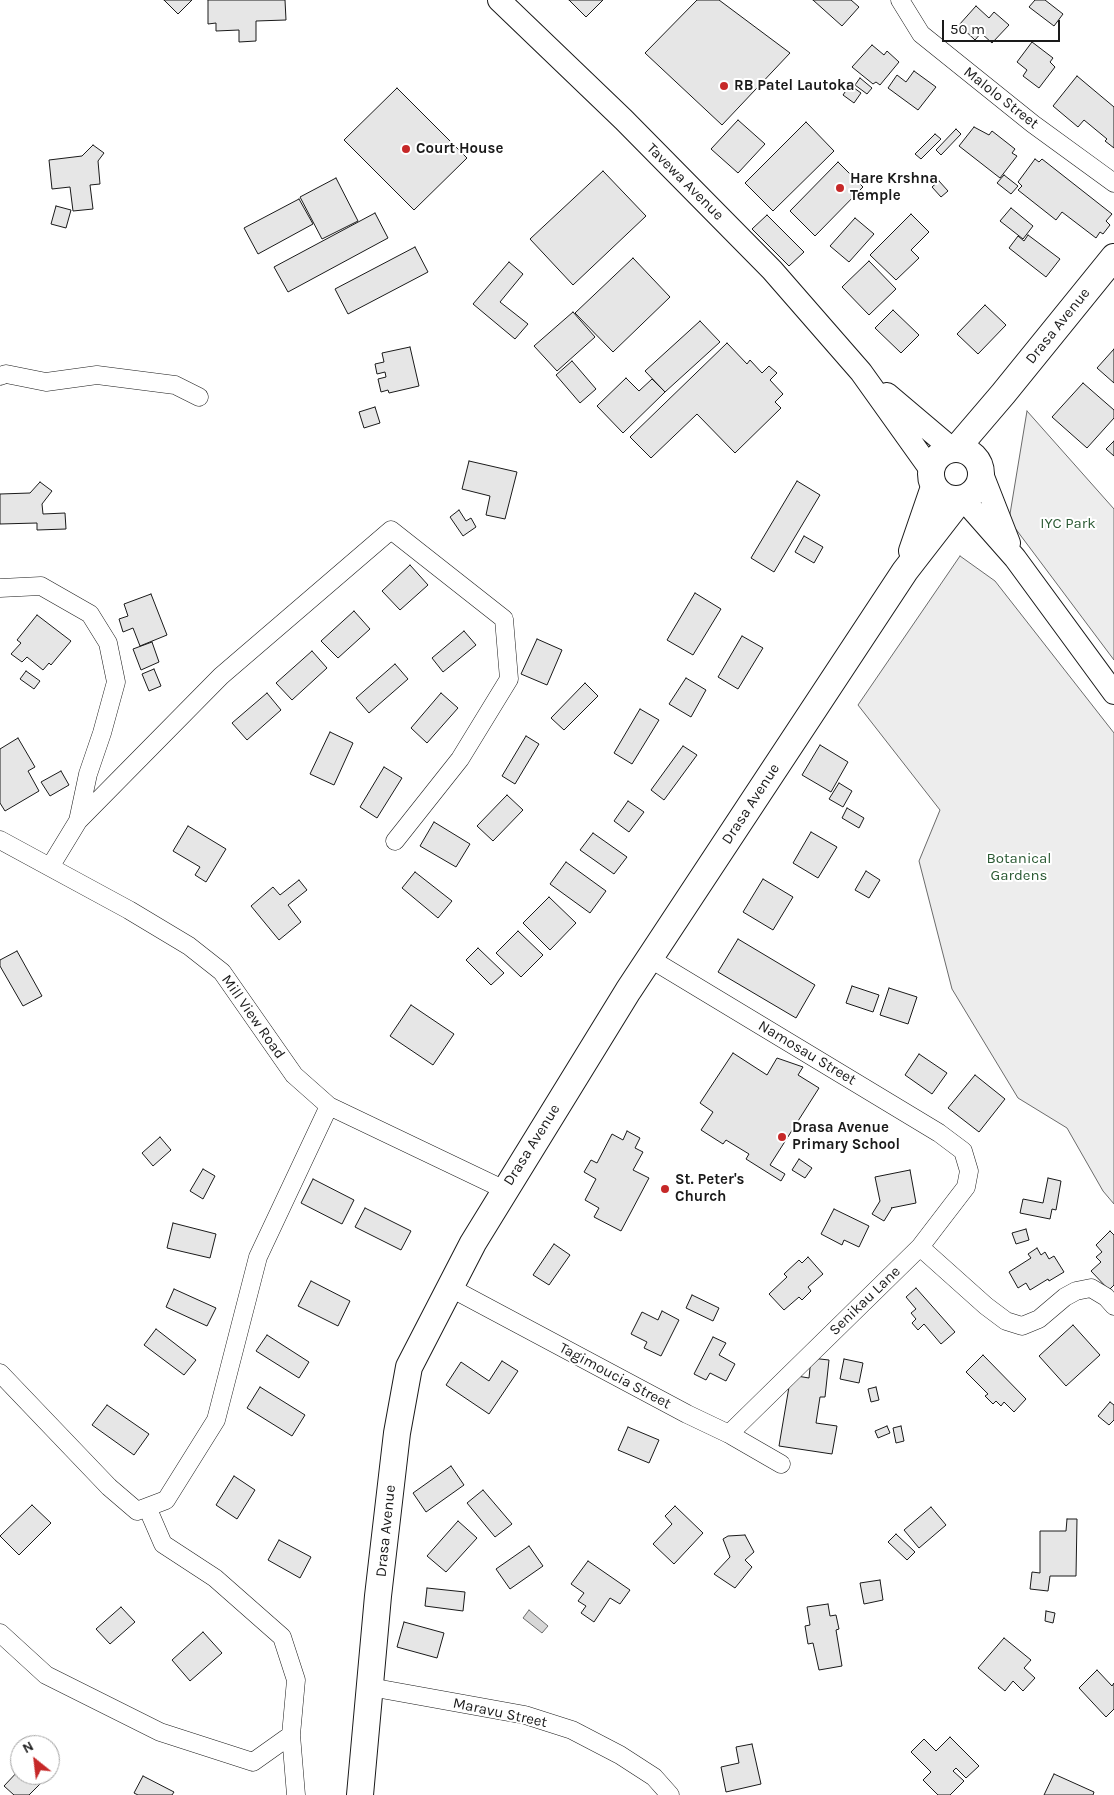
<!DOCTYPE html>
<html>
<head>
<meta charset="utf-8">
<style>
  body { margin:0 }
  #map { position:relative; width:1114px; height:1795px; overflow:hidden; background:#fff; font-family:Karla,sans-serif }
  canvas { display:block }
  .north { position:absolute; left:10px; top:1735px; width:50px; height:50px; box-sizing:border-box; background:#fff; border:1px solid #a3a3a3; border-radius:50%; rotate:331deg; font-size:14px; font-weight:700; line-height:20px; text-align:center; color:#1a1a1a }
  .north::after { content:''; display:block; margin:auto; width:18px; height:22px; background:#c62828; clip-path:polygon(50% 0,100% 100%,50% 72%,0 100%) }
  .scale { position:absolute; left:942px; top:20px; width:118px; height:22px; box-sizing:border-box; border:2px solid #1a1a1a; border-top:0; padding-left:6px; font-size:15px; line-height:18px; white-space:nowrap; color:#1a1a1a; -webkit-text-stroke:4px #fff; paint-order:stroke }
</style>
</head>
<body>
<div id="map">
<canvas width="1114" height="1795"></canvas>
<div class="north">N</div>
<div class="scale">50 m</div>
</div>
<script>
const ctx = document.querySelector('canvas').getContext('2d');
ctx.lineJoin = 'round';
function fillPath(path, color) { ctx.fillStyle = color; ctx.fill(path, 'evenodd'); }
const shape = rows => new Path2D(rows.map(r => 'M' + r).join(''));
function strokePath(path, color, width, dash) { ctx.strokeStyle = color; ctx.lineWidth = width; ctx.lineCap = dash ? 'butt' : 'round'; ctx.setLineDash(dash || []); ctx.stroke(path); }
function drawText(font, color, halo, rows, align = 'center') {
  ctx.font = font + ' Karla,sans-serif'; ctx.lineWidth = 4; ctx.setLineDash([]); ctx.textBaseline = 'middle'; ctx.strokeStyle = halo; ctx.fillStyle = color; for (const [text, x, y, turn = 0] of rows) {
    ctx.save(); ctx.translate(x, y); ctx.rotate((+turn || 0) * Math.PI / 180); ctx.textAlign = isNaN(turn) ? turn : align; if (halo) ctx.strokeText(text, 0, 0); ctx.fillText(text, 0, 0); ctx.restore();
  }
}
const built = shape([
  [1027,411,1114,509,1114,660,1009,520,1027,411],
  [960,556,995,581,1114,733,1114,1204,1103,1191,1067,1128,1018,1098,952,989,919,861,940,810,858,705,960,556]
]);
fillPath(built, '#ededed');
strokePath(built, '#6a6a6a', 1);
const water = shape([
  [529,1610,548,1626,542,1633,523,1618,529,1610]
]);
fillPath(water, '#d7d7d7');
strokePath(water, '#6a6a6a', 1);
const building = shape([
  [164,0,192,0,178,14,164,0],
  [208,0,285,0,286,20,256,21,256,41,239,42,239,30,216,31,216,23,208,24,208,0],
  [569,0,603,0,586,17,569,0],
  [697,0,719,0,790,53,722,125,645,53,697,0],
  [813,0,851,0,859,7,842,26,813,0],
  [1035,0,1045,0,1063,14,1054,26,1029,7,1035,0],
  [976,6,989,18,994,12,1009,25,992,43,981,33,975,40,959,25,976,6],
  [1032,42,1053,58,1050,62,1055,67,1039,88,1023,76,1027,70,1017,62,1032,42],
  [872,45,884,55,887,51,899,62,880,85,876,82,873,84,852,67,872,45],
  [914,71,936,87,918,110,888,88,897,75,906,82,914,71],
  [1077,76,1114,107,1114,148,1105,141,1107,139,1084,120,1078,127,1053,106,1077,76],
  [860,78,872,88,867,94,855,85,860,78],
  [850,85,861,93,854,103,843,95,850,85],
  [397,88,467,158,414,210,344,140,397,88],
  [738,120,765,144,738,173,711,149,738,120],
  [806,122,834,151,773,211,745,183,806,122],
  [974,127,989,135,992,131,1015,149,1012,153,1017,156,1000,178,959,146,974,127],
  [956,129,961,134,941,155,936,150,956,129],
  [935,134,941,139,921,159,915,154,935,134],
  [93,145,104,153,98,161,100,184,90,185,93,209,73,211,70,187,52,189,49,160,82,156,93,145],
  [1035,159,1039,162,1042,159,1112,214,1106,221,1110,225,1103,234,1100,232,1096,238,1062,212,1056,220,1018,190,1022,186,1018,182,1035,159],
  [838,162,863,187,815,236,790,211,838,162],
  [603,171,646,216,573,285,530,239,603,171],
  [1004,175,1018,186,1011,194,997,183,1004,175],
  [336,178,358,221,322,239,300,197,336,178],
  [939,181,948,191,941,197,932,187,939,181],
  [299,199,313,224,258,254,244,228,299,199],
  [56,206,71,210,66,228,51,224,56,206],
  [1011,208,1033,226,1023,239,1000,221,1011,208],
  [375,213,388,238,288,292,274,267,375,213],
  [911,214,929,232,911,250,919,258,896,280,870,255,911,214],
  [767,215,804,252,789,266,752,229,767,215],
  [855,218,874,234,849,262,830,246,855,218],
  [1028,235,1060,259,1046,277,1009,248,1018,236,1024,241,1028,235],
  [415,247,428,272,348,314,335,289,415,247],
  [633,258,670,297,613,352,575,313,633,258],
  [869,261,896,289,869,315,842,287,869,261],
  [509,262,523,274,500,302,528,324,515,339,473,304,509,262],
  [985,305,1006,325,978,354,957,334,985,305],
  [893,310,919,335,901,353,875,328,893,310],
  [573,312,595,337,557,371,534,346,573,312],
  [700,321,720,342,665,392,645,371,700,321],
  [727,343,747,364,750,360,762,373,769,366,777,373,770,380,783,394,775,402,781,408,735,453,697,414,651,458,630,437,727,343],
  [410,347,419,386,389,393,388,390,381,392,378,379,386,377,385,372,377,374,375,364,384,362,382,353,410,347],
  [1114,349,1114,383,1097,368,1114,349],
  [572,361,596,389,580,403,556,375,572,361],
  [626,378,639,391,652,379,665,392,623,433,597,406,626,378],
  [1083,383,1114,410,1114,418,1087,448,1052,417,1083,383],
  [375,407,380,423,364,428,359,412,375,407],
  [1114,441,1114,456,1106,449,1114,441],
  [469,461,517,472,505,519,486,515,490,496,462,489,469,461],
  [797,481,820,495,774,572,751,558,797,481],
  [40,482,52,491,42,504,43,514,65,513,66,529,37,530,37,523,0,524,0,494,30,493,40,482],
  [459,510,466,521,471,518,476,527,463,536,450,517,459,510],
  [804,536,823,547,814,563,795,552,804,536],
  [410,565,428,585,400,610,382,591,410,565],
  [695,593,721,609,693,655,667,640,695,593],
  [151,594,167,635,140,646,133,628,123,632,119,619,128,616,124,604,151,594],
  [354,611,370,629,338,658,321,641,354,611],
  [37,615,71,641,51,665,49,663,43,670,27,657,22,662,11,654,21,643,17,640,37,615],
  [464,631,476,645,443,672,432,658,464,631],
  [742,636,763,648,738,689,718,677,742,636],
  [537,639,562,650,547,685,521,674,537,639],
  [152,642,159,662,141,670,133,649,152,642],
  [312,651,327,668,292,700,276,683,312,651],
  [395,664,408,679,369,713,356,698,395,664],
  [154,669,161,686,149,691,142,674,154,669],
  [26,671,40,681,34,689,20,679,26,671],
  [686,678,706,690,691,717,669,704,686,678],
  [585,683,598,696,564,730,551,718,585,683],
  [267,693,281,710,247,740,232,723,267,693],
  [441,693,458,708,427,743,411,728,441,693],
  [640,709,659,720,632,764,614,753,640,709],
  [330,732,353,743,334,785,310,774,330,732],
  [526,736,539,744,515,784,502,776,526,736],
  [18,738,35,767,28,771,39,791,5,811,0,803,0,749,18,738],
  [820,745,848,762,831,792,802,775,820,745],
  [683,746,697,755,664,800,651,790,683,746],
  [384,767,402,778,377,818,360,807,384,767],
  [61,771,69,785,50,796,41,782,61,771],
  [839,783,852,791,843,807,829,799,839,783],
  [507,795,523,810,493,841,477,826,507,795],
  [628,801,644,812,629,832,614,821,628,801],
  [847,808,864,818,859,828,842,818,847,808],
  [434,822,470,844,456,867,420,846,434,822],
  [188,826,226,849,206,882,195,875,200,867,173,851,188,826],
  [811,832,837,847,818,878,793,863,811,832],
  [593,833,627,857,614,874,580,850,593,833],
  [566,862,606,891,590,913,550,884,566,862],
  [866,871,880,880,869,898,855,890,866,871],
  [415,872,452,901,438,918,402,888,415,872],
  [763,879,793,897,773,930,743,912,763,879],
  [299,880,307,890,288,905,301,922,279,940,251,906,273,887,280,895,299,880],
  [549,897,576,923,550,950,523,923,549,897],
  [518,931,543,955,521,977,496,953,518,931],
  [738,939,815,985,796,1018,718,972,738,939],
  [478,948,504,973,491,985,466,960,478,948],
  [17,951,42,996,23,1006,0,966,0,960,17,951],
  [852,986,879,995,873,1012,846,1003,852,986],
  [889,988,917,997,908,1024,880,1015,889,988],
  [411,1005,454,1034,433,1065,390,1036,411,1005],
  [733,1053,767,1075,777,1058,803,1067,798,1075,819,1088,770,1165,785,1174,781,1181,746,1159,749,1154,726,1140,723,1144,701,1130,713,1112,700,1103,733,1053],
  [919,1054,947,1073,932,1094,905,1075,919,1054],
  [975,1075,1005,1099,979,1132,948,1108,975,1075],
  [627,1131,640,1138,635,1148,643,1152,633,1170,649,1178,621,1231,594,1217,599,1208,585,1200,596,1179,584,1172,591,1160,597,1163,612,1134,623,1140,627,1131],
  [160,1137,171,1150,153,1166,142,1153,160,1137],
  [799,1159,812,1168,805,1178,792,1170,799,1159],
  [203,1169,215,1176,203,1199,190,1191,203,1169],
  [910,1170,916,1203,891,1208,892,1208,884,1221,872,1214,880,1201,875,1177,910,1170],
  [1048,1178,1061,1181,1056,1210,1052,1209,1050,1219,1020,1213,1023,1199,1043,1203,1048,1178],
  [313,1179,354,1200,342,1224,301,1203,313,1179],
  [365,1208,411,1231,401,1250,355,1227,365,1208],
  [834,1209,869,1226,859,1247,844,1240,842,1245,821,1234,834,1209],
  [173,1223,216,1234,210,1258,167,1248,173,1223],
  [1026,1229,1029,1240,1016,1244,1012,1233,1026,1229],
  [1110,1231,1114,1235,1114,1285,1109,1290,1091,1271,1101,1262,1096,1257,1102,1252,1096,1245,1110,1231],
  [554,1244,570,1255,549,1285,533,1275,554,1244],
  [1037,1248,1041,1255,1045,1252,1049,1259,1054,1256,1064,1272,1049,1281,1048,1279,1030,1290,1026,1283,1018,1288,1009,1272,1031,1258,1028,1254,1037,1248],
  [808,1257,823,1274,808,1287,811,1291,802,1300,799,1297,784,1310,769,1294,787,1277,784,1274,799,1260,802,1263,808,1257],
  [311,1281,350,1301,338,1326,298,1306,311,1281],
  [916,1288,955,1332,941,1344,924,1324,918,1330,912,1323,916,1319,911,1313,916,1309,906,1297,916,1288],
  [174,1289,216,1308,207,1326,166,1307,174,1289],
  [692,1295,719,1308,713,1321,686,1308,692,1295],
  [662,1311,679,1320,661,1356,644,1348,647,1342,631,1334,642,1312,658,1320,662,1311],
  [1073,1325,1100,1355,1066,1386,1039,1356,1073,1325],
  [156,1329,196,1360,184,1375,144,1345,156,1329],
  [267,1335,309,1362,299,1378,256,1351,267,1335],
  [713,1337,726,1343,719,1355,735,1364,726,1381,710,1373,706,1380,694,1374,713,1337],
  [983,1355,1026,1399,1014,1412,1004,1402,1001,1406,996,1401,993,1404,985,1396,988,1394,966,1372,983,1355],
  [811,1358,829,1360,825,1397,820,1397,816,1423,837,1426,832,1454,779,1446,791,1375,809,1378,811,1358],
  [844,1359,863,1363,859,1383,840,1379,844,1359],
  [502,1361,518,1371,489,1414,446,1385,461,1362,489,1381,502,1361],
  [260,1387,305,1415,292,1436,247,1408,260,1387],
  [876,1387,879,1400,871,1402,868,1389,876,1387],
  [1110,1402,1114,1405,1114,1420,1109,1425,1098,1416,1110,1402],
  [107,1405,149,1434,134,1455,92,1425,107,1405],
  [887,1426,890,1433,878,1438,875,1431,887,1426],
  [901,1426,904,1441,896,1443,893,1428,901,1426],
  [628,1427,659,1440,649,1463,618,1450,628,1427],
  [451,1466,464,1485,426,1512,413,1493,451,1466],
  [234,1476,255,1490,237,1519,216,1505,234,1476],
  [483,1490,512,1524,495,1537,467,1503,483,1490],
  [32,1505,51,1523,19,1555,0,1536,32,1505],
  [675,1506,703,1533,674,1564,653,1544,672,1524,665,1516,675,1506],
  [931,1507,946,1525,919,1548,904,1530,931,1507],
  [1067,1519,1077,1519,1076,1576,1050,1576,1048,1591,1030,1589,1032,1572,1040,1573,1040,1531,1066,1531,1067,1519],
  [458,1521,477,1538,446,1572,427,1556,458,1521],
  [896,1534,915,1552,907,1560,888,1542,896,1534],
  [745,1535,754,1552,745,1560,752,1567,735,1588,714,1574,730,1557,723,1539,728,1536,745,1535],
  [279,1540,311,1557,300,1578,268,1560,279,1540],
  [529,1546,543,1566,510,1589,496,1569,529,1546],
  [588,1561,630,1590,620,1604,610,1598,594,1622,581,1613,586,1606,578,1601,584,1593,571,1584,588,1561],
  [880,1580,883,1600,864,1604,860,1583,880,1580],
  [427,1588,465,1592,463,1611,425,1606,427,1588],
  [828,1604,830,1616,836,1615,839,1629,836,1630,842,1666,819,1670,813,1643,808,1644,805,1626,810,1625,807,1607,828,1604],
  [121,1607,135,1622,110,1644,96,1629,121,1607],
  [1046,1611,1055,1613,1053,1623,1045,1621,1046,1611],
  [404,1622,444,1633,437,1658,397,1647,404,1622],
  [203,1632,222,1653,190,1681,172,1660,203,1632],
  [1004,1638,1031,1660,1024,1668,1035,1678,1023,1691,1013,1681,1005,1691,978,1668,1004,1638],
  [1097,1670,1112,1686,1114,1683,1114,1709,1106,1717,1079,1688,1097,1670],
  [950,1737,979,1766,966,1778,956,1768,953,1771,964,1781,950,1795,938,1795,923,1780,931,1772,911,1752,924,1739,936,1751,950,1737],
  [752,1744,761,1784,726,1792,721,1767,739,1763,736,1747,752,1744],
  [20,1769,20,1775,33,1775,41,1783,29,1795,14,1795,4,1786,20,1769],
  [1054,1774,1094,1792,1093,1795,1044,1795,1054,1774],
  [143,1776,174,1792,172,1795,138,1795,134,1793,143,1776]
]);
fillPath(building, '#e6e6e6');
strokePath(building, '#1a1a1a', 1);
const minor = shape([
  [900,0,921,34,1033,124,1114,183],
  [0,376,6,374,46,382,97,375,175,385,199,397],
  [0,588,41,586,90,614,108,643,116,682,102,733,88,774,78,821],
  [0,840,129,910,189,946,222,972,294,1075,329,1106,505,1190],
  [50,867,78,821,221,676,391,530,504,619,509,679,460,759,395,841],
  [649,958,939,1133,963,1151,969,1171,966,1187,920,1247,729,1434],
  [920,1247,986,1306,1006,1321,1022,1326,1039,1319,1065,1297,1076,1291,1091,1288,1106,1297,1114,1306],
  [449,1287,687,1414,729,1434,781,1464],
  [0,1373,109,1487,137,1511,166,1500,216,1420,258,1257,329,1106],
  [0,1633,46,1675,160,1732,253,1762,291,1735,296,1680,282,1637,215,1578,163,1544,147,1507],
  [370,1687,525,1715,572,1730,620,1755,654,1777,670,1795],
  [291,1735,296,1795]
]);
const major = shape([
  [499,0,624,120,772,270,861,372,931,470],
  [887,394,952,449],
  [982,474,1009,543],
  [963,499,1015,558,1114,693]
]);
const highway = shape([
  '931 474a25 25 0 1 1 50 0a25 25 0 1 1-50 0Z',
  [956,449,1003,394,1114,257],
  [912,551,934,487],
  [360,1795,378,1596,397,1433,409,1367,473,1243,628,991,905,571,960,500]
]);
strokePath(minor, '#1a1a1a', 19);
strokePath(major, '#1a1a1a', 24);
strokePath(highway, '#1a1a1a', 28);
strokePath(minor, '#fff', 18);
strokePath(major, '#fff', 22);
strokePath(highway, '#fff', 26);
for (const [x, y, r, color] of [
  [724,86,5,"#c62828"],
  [406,149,5,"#c62828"],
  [840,188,5,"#c62828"],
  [782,1137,5,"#c62828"],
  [665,1189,5,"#c62828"]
]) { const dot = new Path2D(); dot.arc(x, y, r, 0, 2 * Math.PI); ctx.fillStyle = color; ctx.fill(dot); strokePath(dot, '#fff', 2); }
drawText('bold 15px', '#1a1a1a', '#fff', [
  ["RB Patel Lautoka",734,86],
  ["Court House",416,149],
  ["Hare Krshna",850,179],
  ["Temple",850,196],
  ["Drasa Avenue",792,1128],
  ["Primary School",792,1145],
  ["St. Peter's",675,1180],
  ["Church",675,1197]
], 'left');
drawText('15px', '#1a1a1a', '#fff', [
  ["Malolo Street",1001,98,38],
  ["Tavewa Avenue",685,182,45],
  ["Drasa Avenue",1058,326,-51],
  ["Drasa Avenue",751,804,-57],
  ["Mill View Road",253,1017,55],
  ["Namosau Street",807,1053,31],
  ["Drasa Avenue",532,1145,-58],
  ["Senikau Lane",865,1301,-44],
  ["Tagimoucia Street",615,1376,28],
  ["Drasa Avenue",386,1531,-84],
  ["Maravu Street",500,1713,12]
]);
drawText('15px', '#2b5a34', '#fff', [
  ["IYC Park",1068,524],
  ["Botanical",1019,859],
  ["Gardens",1019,876]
]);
</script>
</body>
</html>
